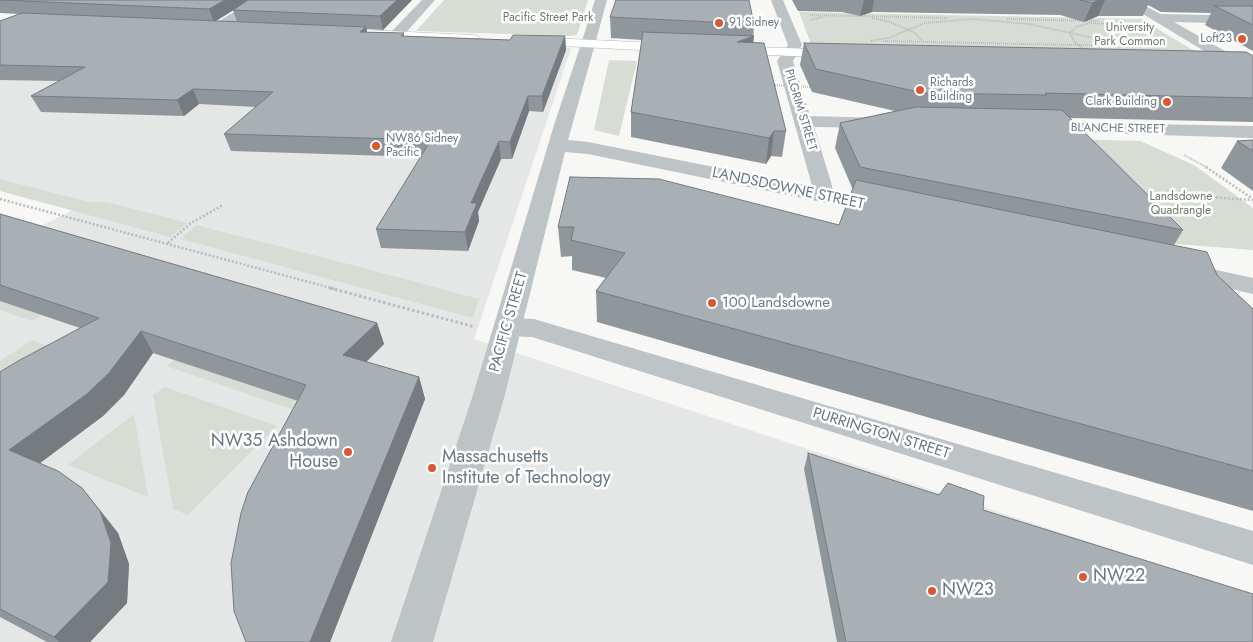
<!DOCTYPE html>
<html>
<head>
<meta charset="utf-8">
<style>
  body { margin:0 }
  canvas { display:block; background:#f7f7f5 }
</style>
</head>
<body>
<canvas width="1253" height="642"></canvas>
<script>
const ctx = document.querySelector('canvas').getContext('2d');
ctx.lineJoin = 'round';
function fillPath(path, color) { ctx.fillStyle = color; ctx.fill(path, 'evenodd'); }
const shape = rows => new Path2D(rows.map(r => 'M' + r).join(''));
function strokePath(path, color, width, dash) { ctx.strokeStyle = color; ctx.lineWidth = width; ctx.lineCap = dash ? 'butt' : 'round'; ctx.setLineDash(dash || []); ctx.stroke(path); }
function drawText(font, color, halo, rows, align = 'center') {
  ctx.font = font + ' Jost,sans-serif'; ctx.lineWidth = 5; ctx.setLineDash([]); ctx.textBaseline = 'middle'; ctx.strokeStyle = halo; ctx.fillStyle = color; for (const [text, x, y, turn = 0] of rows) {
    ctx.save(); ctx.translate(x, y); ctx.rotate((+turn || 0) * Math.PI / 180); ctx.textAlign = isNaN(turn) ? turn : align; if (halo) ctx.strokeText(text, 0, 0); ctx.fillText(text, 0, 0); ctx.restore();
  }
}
fillPath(shape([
  [100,29,571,48,474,339,1253,596,1253,642,0,642,0,221,31,231,89,202,0,179,0,75]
]), '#e5e6e6');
fillPath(shape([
  [444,0,588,0,577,35,571,36,416,31],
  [799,12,1141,19,1198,53,811,44],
  [609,60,637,61,619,136,594,130],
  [1063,139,1140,141,1194,165,1253,208,1253,250,1163,243],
  [0,179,90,202,106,202,188,223,170,237,0,191],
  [196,225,352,265,479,299,473,318,181,239],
  [0,301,41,315,32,321,0,310],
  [32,340,58,350,0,388,0,361],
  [175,360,304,403,297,411,166,366],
  [165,387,277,426,188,515,173,509,153,395],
  [134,414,148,497,68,465]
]), '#d7dcd4');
const primary = shape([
  [366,30,473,35,478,36,480,39,478,42,473,43,361,37,359,34,366,30],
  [529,37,678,44,683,45,685,48,683,51,678,52,524,44,522,41,524,38,529,37],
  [728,46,840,50,845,51,847,54,845,57,840,58,723,53,721,50,723,47,728,46]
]);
strokePath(primary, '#b2b7bb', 1);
strokePath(shape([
  [810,15,948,18],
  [872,18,890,22,915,33,922,41],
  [1007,19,1098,21],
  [810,20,823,17],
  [1070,33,1076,27,1089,23,1121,24],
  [1070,34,1075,42,1085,50],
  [871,41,888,38,925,23,972,19,1029,24,1135,47,1157,44],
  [883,41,1119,46],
  [1184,155,1208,168]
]), '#b9bcbe', 2, [1, 1]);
strokePath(shape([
  [1206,167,1253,199],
  [1144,193,1253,200],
  [0,199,335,289],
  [168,243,191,223,223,205]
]), '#b9bcbe', 2.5, [2, 2]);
strokePath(shape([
  [330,288,475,327]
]), '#b9bcbe', 3, [2.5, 2.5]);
fillPath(shape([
  [253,0,268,0,223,31,213,31,211,28,213,25,253,0],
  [422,0,435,0,401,38,391,38,389,35,391,32,422,0],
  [595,0,607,0,595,44,593,47,588,48,583,47,581,44,595,0],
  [771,0,783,0,802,45,793,61,810,116,881,118,887,119,890,123,887,127,881,128,814,127,831,182,834,195,831,200,823,201,815,200,812,195,811,182,777,61,788,45,771,0],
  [1120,0,1135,0,1160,14,1253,16,1253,24,1174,22,1253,67,1253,79,1247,77,1120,0],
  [1042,122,1253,126,1253,138,1036,131,1033,127,1036,123,1042,122],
  [508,318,534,319,544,322,1253,531,1253,565,532,337,508,336,498,333,494,327,498,321,508,318]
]), '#bec3c6');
fillPath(shape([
  [588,40,593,41,595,44,568,140,588,142,885,201,893,203,896,208,893,213,885,215,588,154,565,152,504,398,433,642,391,642,472,398,554,125,581,44,583,41,588,40],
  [1184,263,1253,278,1253,294,1175,276,1171,271,1175,266,1184,263]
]), '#bec3c6');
fillPath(primary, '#fff');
strokePath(shape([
  [771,85,812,87]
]), '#b9bcbe', 2, [1, 1]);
fillPath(shape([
  [0,0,412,0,383,30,367,29,367,32,404,33,404,36,510,40,565,36,566,50,543,112,529,111,512,159,501,159,478,212,479,221,468,251,381,248,376,229,421,157,231,151,224,134,256,107,199,104,184,116,41,112,31,96,59,81,0,80,0,21,19,14,0,13],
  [233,10,237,22,216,21,232,11],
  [792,0,1253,0,1253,51,1205,25,1211,13,1161,12,1148,5,1143,16,1098,16,1084,22,1060,15,872,12,860,16,842,12,798,11],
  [610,17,754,24,753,42,786,131,782,157,771,156,766,164,631,137,631,112,642,40,611,38],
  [804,43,1253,56,1253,122,1070,118,1183,230,1174,245,1217,275,1253,309,1253,511,597,322,596,291,606,278,572,270,572,256,561,257,558,227,839,225,853,190,835,148,840,123,895,111,812,92,800,65],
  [1253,140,1253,191,1221,168,1237,141],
  [0,214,377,323,384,344,366,362,419,377,425,399,330,642,246,642,298,401,153,353,124,395,103,416,40,463,100,510,118,533,129,564,127,603,90,642,47,642,0,617,0,372,80,328,0,301],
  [808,453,983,510,1253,642,837,642,804,469]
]), '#90979c');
fillPath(shape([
  [225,0,250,0,214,22,209,9],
  [397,0,412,0,383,30,380,16],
  [864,0,874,0,872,12,860,16],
  [1099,0,1105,0,1098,16,1084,22,1092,3],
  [366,27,369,41,360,32],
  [565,36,566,50,543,112,542,96],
  [754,36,752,57,737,42],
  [193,89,199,104,184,116,177,100],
  [528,96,529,111,512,159,510,142],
  [774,131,771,156,766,164,769,138],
  [499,141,501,159,478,212,479,221,468,251,465,232,471,203],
  [377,323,384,344,351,377,343,355],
  [141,331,153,353,124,395,103,416,28,472,9,450],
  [419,377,425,399,330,642,310,642],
  [82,488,118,533,129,564,127,603,90,642,59,642,54,637]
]), '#767b7f');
const building = shape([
  [0,0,225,0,209,9,0,0],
  [248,0,397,0,380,16,233,10,248,0],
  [616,0,749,0,754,24,610,17,616,0],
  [1080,0,1099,0,1092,3,1080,0],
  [1215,6,1253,6,1253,25,1215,6],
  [22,13,366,27,360,32,404,33,401,36,510,40,513,35,565,36,542,96,528,96,510,142,499,141,471,203,477,203,465,232,376,229,431,140,224,134,273,92,193,89,177,100,31,96,85,67,0,65,0,21,22,13],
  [643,32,754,36,737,42,764,43,786,131,774,131,769,138,631,112,643,32],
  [804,43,1246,52,1253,56,1253,98,1045,93,1047,95,923,93,816,69,804,43],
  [916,107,1062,110,1183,230,860,167,840,123,916,107],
  [1253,140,1253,151,1237,141,1253,140],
  [570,177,659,179,839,225,856,180,1207,252,1217,275,1253,309,1253,471,596,291,625,253,571,240,574,227,558,227,570,177],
  [0,214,377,323,343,355,419,377,310,642,246,642,234,611,231,563,241,513,248,492,306,385,141,331,109,373,87,394,9,450,58,471,82,488,100,511,111,543,108,582,54,637,0,609,0,372,18,361,99,318,0,285,0,214],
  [808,453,939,495,948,483,984,496,983,510,1253,594,1253,642,846,642,808,453]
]);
fillPath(building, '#a8b0b5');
strokePath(building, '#767b7f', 1);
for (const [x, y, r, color] of [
  [719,23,5,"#d75935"],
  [1242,39,5,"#d75935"],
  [920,90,5,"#d75935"],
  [1167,102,5,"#d75935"],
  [376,146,5,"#d75935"],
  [712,303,5,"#d75935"],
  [348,452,5,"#d75935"],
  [432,468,5,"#d75935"],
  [1083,577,5,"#d75935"],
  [932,591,5,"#d75935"]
]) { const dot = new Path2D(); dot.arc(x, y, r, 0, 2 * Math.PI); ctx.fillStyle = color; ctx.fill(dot); strokePath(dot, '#fff', 2); }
drawText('12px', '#6b7b67', '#fff', [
  ["Pacific Street Park",548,18],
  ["University",1130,28],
  ["Park Common",1130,42],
  ["Landsdowne",1181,197],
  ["Quadrangle",1181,211]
]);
drawText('12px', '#687884', '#fff', [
  ["91 Sidney",729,23],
  ["Loft23",1232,39,"right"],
  ["Richards",930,83],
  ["Building",930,97],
  ["Clark Building",1157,102,"right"],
  ["NW86 Sidney",386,139],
  ["Pacific",386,153]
], 'left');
drawText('12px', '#687884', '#fff', [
  ["PILGRIM STREET",800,110,73],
  ["BLANCHE STREET",1118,129,1]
]);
drawText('15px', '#687884', '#fff', [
  ["LANDSDOWNE STREET",788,189,12],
  ["PACIFIC STREET",509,322,-74],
  ["PURRINGTON STREET",881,434,17]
]);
drawText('15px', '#687884', '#fff', [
  ["100 Landsdowne",722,303]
], 'left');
drawText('18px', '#687884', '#fff', [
  ["NW35 Ashdown",338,442,"right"],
  ["House",338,463,"right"],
  ["Massachusetts",442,458],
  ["Institute of Technology",442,479],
  ["NW22",1093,577],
  ["NW23",942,591]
], 'left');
</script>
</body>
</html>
